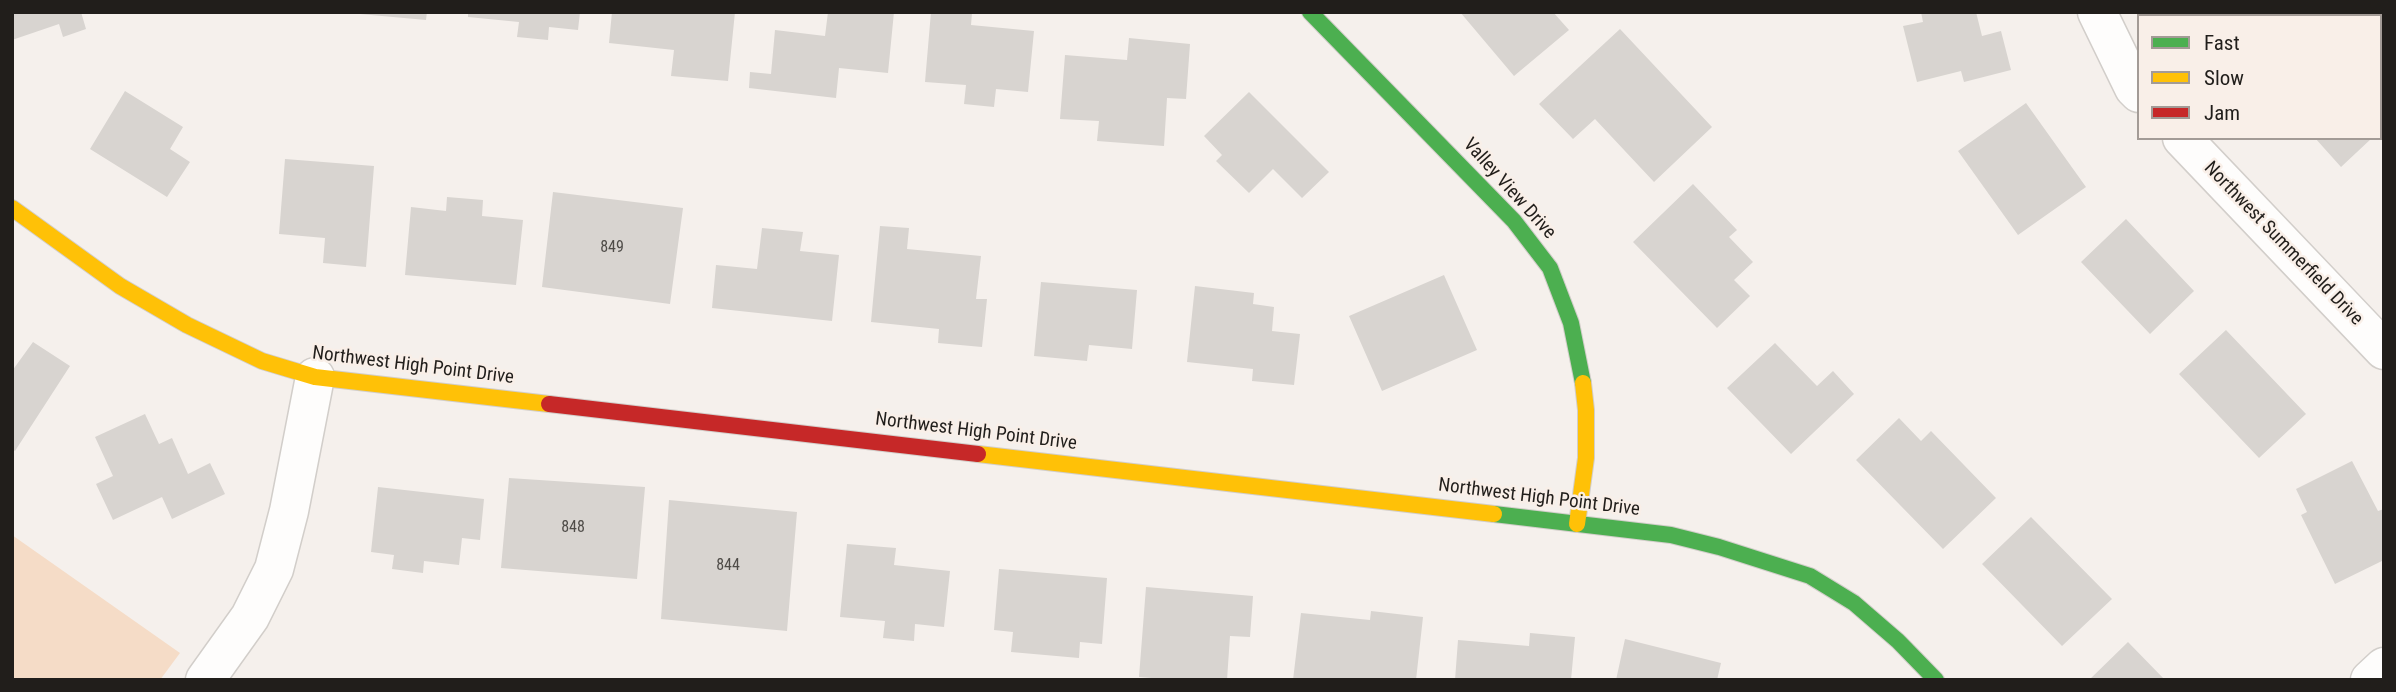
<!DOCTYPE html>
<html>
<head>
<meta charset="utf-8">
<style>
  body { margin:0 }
  #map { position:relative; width:2396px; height:692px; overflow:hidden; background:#f5f0ec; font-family:"Roboto Condensed",sans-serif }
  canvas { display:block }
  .frame { position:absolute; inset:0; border:14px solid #211e1b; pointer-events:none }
  .legend { position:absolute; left:2137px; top:14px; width:245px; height:126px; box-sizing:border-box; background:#f9efe8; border:2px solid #a39b96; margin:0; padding:9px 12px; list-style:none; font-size:21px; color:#211e1b }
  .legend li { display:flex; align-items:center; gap:14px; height:35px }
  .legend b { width:35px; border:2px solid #a39b96 }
</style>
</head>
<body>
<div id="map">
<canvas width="2396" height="692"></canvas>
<div class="frame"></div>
<ul class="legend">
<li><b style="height:9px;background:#4caf50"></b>Fast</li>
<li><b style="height:9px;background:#ffc107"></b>Slow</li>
<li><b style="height:9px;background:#c62828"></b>Jam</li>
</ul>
</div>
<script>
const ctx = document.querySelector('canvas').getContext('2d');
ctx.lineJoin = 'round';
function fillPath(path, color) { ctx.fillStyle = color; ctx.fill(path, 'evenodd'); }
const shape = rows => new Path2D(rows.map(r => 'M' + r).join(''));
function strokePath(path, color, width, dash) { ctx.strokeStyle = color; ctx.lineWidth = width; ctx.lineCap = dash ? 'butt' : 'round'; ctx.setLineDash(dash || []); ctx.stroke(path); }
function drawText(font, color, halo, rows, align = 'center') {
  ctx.font = font + ' "Roboto Condensed",sans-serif'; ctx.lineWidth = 5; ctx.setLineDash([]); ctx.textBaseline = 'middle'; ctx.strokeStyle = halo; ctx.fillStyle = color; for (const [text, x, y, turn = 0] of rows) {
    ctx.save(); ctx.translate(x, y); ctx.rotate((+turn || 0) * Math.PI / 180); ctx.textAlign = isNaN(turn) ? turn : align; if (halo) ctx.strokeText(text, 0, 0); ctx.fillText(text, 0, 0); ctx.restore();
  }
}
fillPath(shape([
  [12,535,180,653,160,680,12,680]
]), '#f5dcc7');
fillPath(shape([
  [12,12,81,12,86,29,63,37,59,24,12,40],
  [360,12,427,12,426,20,360,14],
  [468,12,580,12,578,30,549,27,548,40,517,37,519,22,468,17],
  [612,12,735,12,728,81,671,76,674,50,609,43],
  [828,12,894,12,888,73,839,68,836,98,749,88,750,72,771,74,775,30,825,36],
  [931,12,972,13,971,25,1034,31,1028,92,996,89,994,107,964,104,966,85,925,82],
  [1460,12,1553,12,1569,30,1514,76],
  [1921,12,1976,12,1982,36,2001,31,2011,70,1964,82,1961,71,1917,82,1903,26,1923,22],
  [2208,12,2255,12,2255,13,2247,16,2209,16],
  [1620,29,1712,127,1654,182,1595,119,1573,139,1539,104],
  [1129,38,1190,44,1186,99,1167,98,1164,146,1097,141,1099,121,1060,119,1065,55,1127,60],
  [125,91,183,127,170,149,190,162,167,197,90,149],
  [1249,92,1329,172,1302,198,1273,169,1249,193,1216,161,1222,155,1204,136],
  [2026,103,2086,187,2018,235,1958,151],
  [2315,138,2372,138,2341,167],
  [285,159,374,166,366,267,323,263,325,238,279,234],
  [1693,184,1737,230,1729,237,1753,262,1734,280,1750,296,1717,328,1633,242],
  [553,192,683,208,670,304,542,287],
  [447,197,483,200,482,216,523,220,516,285,405,275,411,207,446,211],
  [2126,219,2194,291,2150,334,2081,262],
  [880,226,909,228,907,249,981,256,976,299,987,299,982,347,938,343,939,329,871,322],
  [762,228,803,232,800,251,839,255,832,321,712,308,716,265,757,269],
  [1444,275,1477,350,1382,391,1349,316],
  [1041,282,1137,290,1132,349,1089,345,1087,361,1034,356],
  [1195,286,1254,293,1253,304,1274,307,1272,331,1300,334,1294,385,1252,381,1253,369,1187,362],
  [2226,330,2306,414,2259,458,2179,374],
  [33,342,70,366,15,451,12,449,12,371],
  [1775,343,1817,386,1833,371,1854,394,1791,454,1727,388],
  [145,414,159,444,172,438,188,474,210,463,225,494,172,519,162,497,113,520,96,484,113,476,95,437],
  [1899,418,1921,441,1931,431,1996,498,1943,549,1856,460],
  [2352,461,2378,511,2384,509,2384,560,2335,584,2301,515,2307,512,2296,489],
  [509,478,645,487,637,579,501,568],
  [378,487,484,499,480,540,462,538,459,565,424,561,423,573,392,569,394,555,371,552],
  [669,500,797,512,787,631,661,619],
  [2031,517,2112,599,2062,646,1982,564],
  [847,544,896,548,894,565,950,571,944,627,915,624,914,641,883,638,885,621,840,617],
  [999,569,1107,578,1102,644,1080,642,1079,658,1011,652,1013,632,994,630],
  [1146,587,1253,596,1250,637,1230,636,1227,680,1177,680,1139,677],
  [1371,611,1423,617,1416,680,1293,680,1301,613,1370,620],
  [1530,633,1575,637,1571,680,1455,680,1458,640,1529,646],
  [1625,639,1721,663,1717,680,1616,680],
  [2128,642,2165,680,2089,680]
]), '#d8d4d0');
const street = shape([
  [2097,12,2134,88,2139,93],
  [2182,138,2384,350],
  [205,680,250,617,274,569,289,511,315,377],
  [2370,680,2384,667]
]);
const fast = shape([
  [1310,12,1514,221,1550,268,1571,323,1583,383],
  [1494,514,1671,535,1719,547,1810,576,1854,603,1898,641,1936,680]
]);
const slow = shape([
  [12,208,120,286,187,325,262,361,315,377,549,404],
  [978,454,1494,514],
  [1577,524,1586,458,1586,410,1583,383]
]);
const jam = shape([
  [549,404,978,454]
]);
strokePath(street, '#d2ceca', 41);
strokePath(fast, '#d2ceca', 18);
strokePath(slow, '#d2ceca', 18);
strokePath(jam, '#d2ceca', 18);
strokePath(street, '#fefdfc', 38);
strokePath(fast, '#4caf50', 16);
strokePath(slow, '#ffc107', 16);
strokePath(jam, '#c62828', 16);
drawText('16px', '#4f4c48', null, [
  ["849",612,248],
  ["848",573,528],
  ["844",728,566]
]);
drawText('19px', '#211e1b', '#f9efe8', [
  ["Valley View Drive",1509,189,48],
  ["Northwest Summerfield Drive",2283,244,46],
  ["Northwest High Point Drive",413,366,7],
  ["Northwest High Point Drive",976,432,7],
  ["Northwest High Point Drive",1539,498,7]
]);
</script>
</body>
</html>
